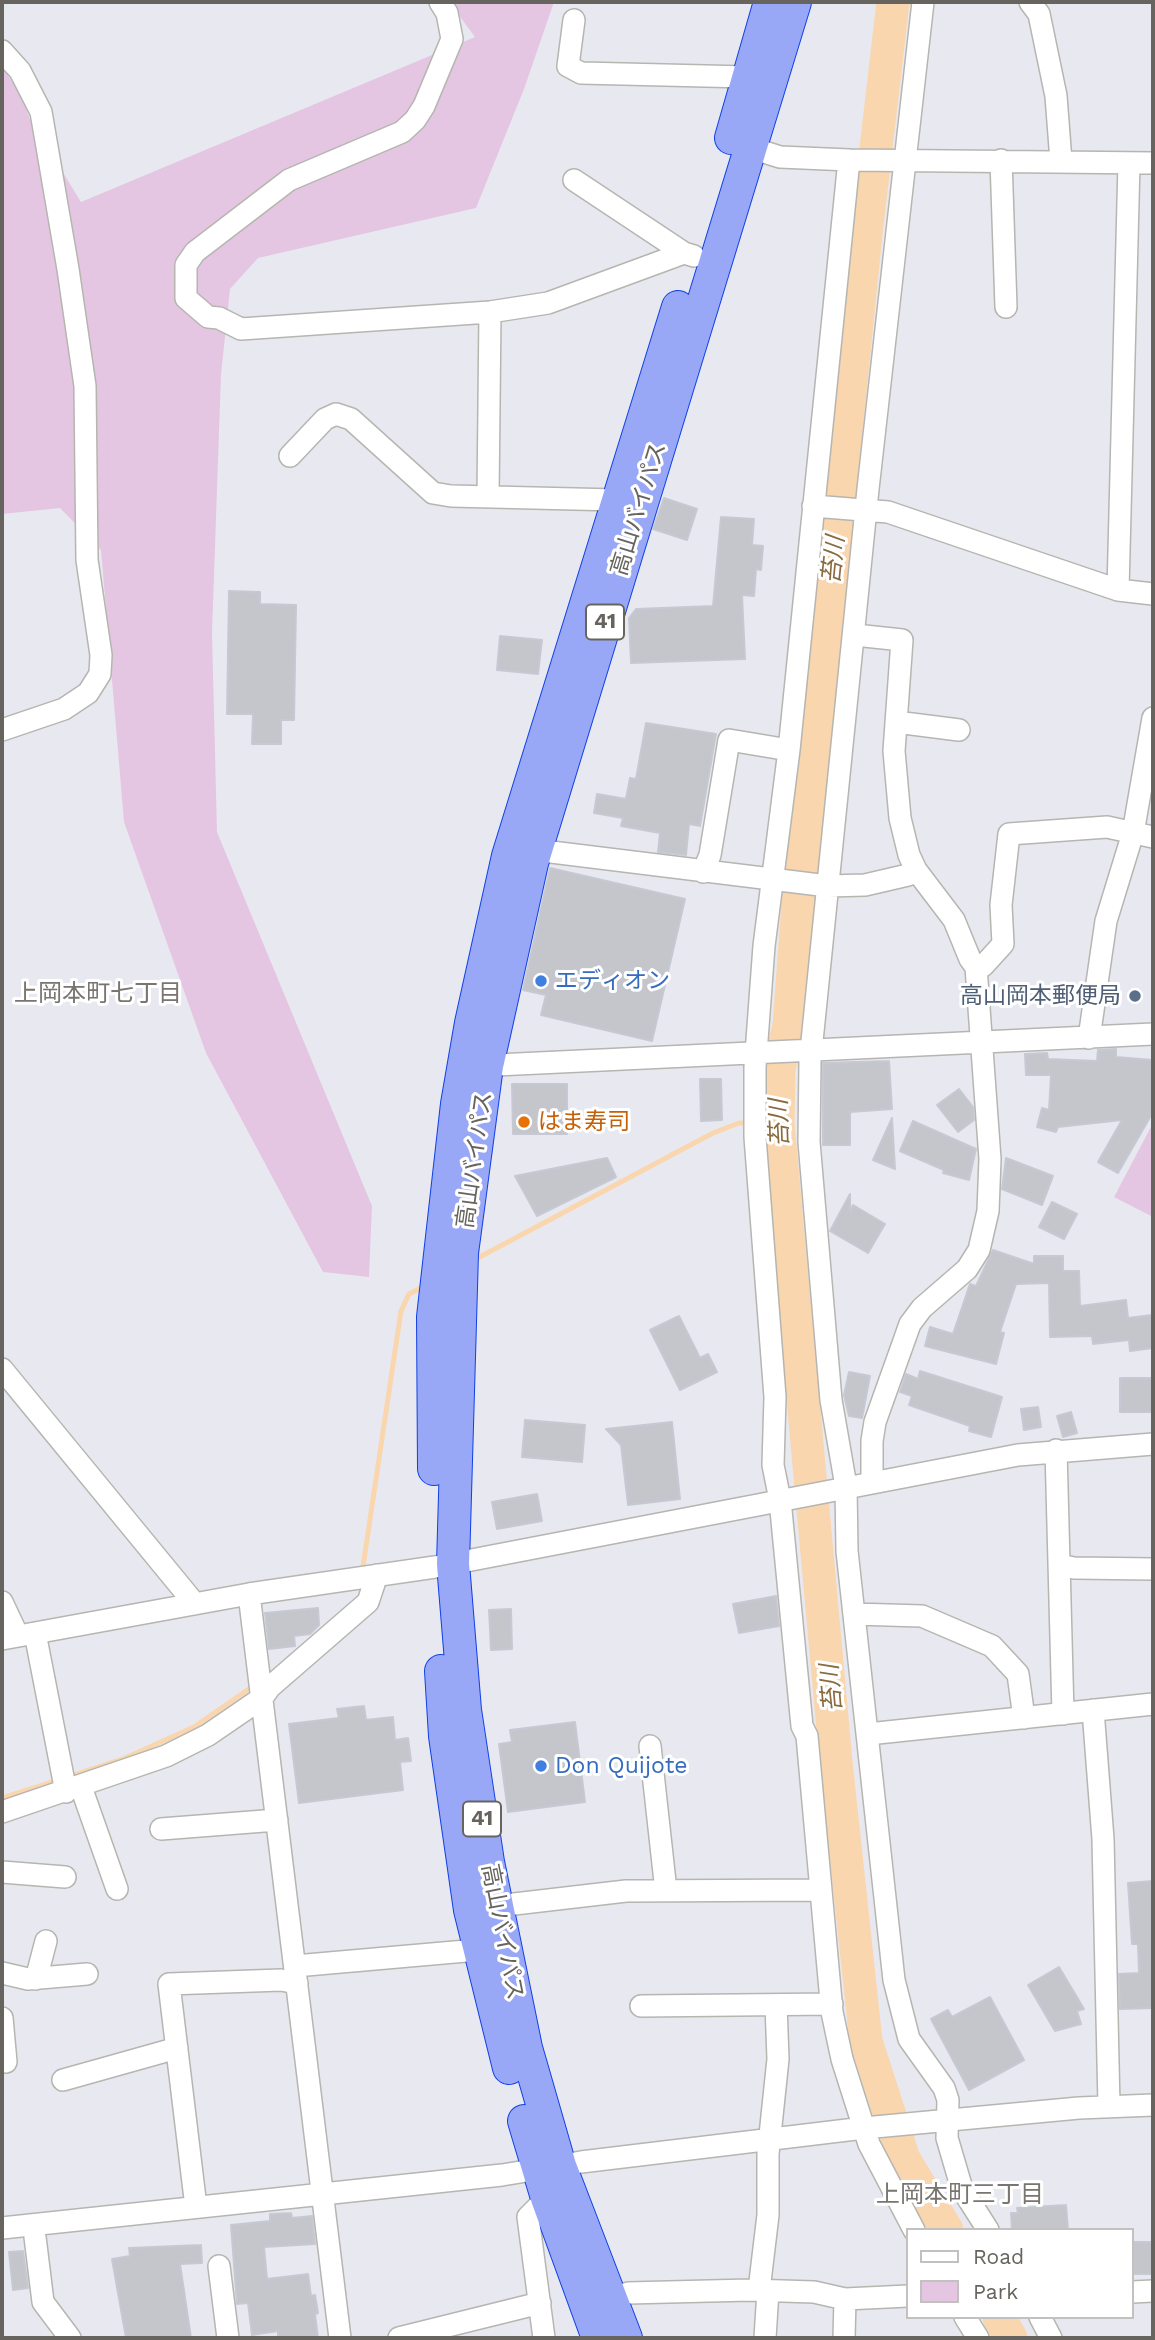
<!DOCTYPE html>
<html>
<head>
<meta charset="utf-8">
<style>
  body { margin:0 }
  #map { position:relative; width:1155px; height:2340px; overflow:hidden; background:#e8e9f0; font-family:"Work Sans",sans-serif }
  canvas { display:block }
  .frame { position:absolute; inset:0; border:4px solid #67645f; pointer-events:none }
  .legend { position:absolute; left:906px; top:2228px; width:228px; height:91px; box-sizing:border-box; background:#fff; border:2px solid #c2c1bf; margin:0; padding:9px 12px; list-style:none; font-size:21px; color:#67645f }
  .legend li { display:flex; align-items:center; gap:14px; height:35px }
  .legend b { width:35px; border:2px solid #c2c1bf }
</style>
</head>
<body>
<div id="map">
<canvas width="1155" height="2340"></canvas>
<div class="frame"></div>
<ul class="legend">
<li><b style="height:9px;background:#fff"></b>Road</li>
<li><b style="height:19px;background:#e5c6e2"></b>Park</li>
</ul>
</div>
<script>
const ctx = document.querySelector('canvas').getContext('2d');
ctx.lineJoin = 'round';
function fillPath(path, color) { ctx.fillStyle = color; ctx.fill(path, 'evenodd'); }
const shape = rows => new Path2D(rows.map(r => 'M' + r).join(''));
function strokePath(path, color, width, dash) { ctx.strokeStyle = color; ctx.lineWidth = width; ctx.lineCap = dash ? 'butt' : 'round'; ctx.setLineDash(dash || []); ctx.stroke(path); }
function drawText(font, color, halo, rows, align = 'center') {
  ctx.font = font + ' "Work Sans","Noto Sans JP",sans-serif'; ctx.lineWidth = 6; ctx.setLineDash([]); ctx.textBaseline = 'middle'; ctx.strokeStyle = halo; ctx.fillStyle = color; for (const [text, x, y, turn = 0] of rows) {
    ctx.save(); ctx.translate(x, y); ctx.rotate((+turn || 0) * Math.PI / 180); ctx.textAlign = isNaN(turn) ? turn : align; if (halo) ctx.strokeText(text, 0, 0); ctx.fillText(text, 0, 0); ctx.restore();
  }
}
fillPath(shape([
  [449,2,554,2,524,89,476,208,258,258,230,289,221,375,212,633,217,832,372,1206,369,1277,323,1272,206,1053,124,822,101,550,60,508,2,514,2,67,21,95,29,117,81,202,475,37],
  [1153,1123,1153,1217,1114,1197]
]), '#e5c6e2');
strokePath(shape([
  [759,1124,778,1124],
  [474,1260,713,1133,739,1123,749,1123],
  [362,1573,401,1311,409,1294,425,1286],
  [68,1777,123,1759,194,1727,256,1684],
  [2,1798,59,1780]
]), '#f9d6ae', 5);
strokePath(shape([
  [893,2,866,234,798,904,789,1025,779,1069,778,1124,836,1762,866,2041,904,2159,947,2230],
  [999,2317,1011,2338]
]), '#f9d6ae', 33);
const building = shape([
  [664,498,697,509,687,540,653,529,664,498],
  [721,517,754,519,752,545,763,546,761,570,756,569,754,596,742,595,745,659,631,663,629,618,636,609,713,606,721,517],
  [229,591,260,592,260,604,296,605,294,720,281,720,281,744,252,744,253,714,227,714,229,591],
  [500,636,542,640,538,674,497,670,500,636],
  [646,723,716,734,700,826,689,824,686,855,658,852,660,833,621,826,623,818,594,813,597,794,626,799,630,778,636,779,646,723],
  [550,868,685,899,652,1041,541,1015,546,995,523,990,550,868],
  [1116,1049,1116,1057,1153,1060,1153,1112,1118,1173,1098,1162,1122,1120,1058,1127,1056,1132,1037,1127,1042,1108,1049,1110,1051,1075,1026,1075,1025,1054,1047,1053,1048,1059,1097,1061,1098,1050,1116,1049],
  [889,1061,892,1109,850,1112,850,1145,823,1145,823,1063,889,1061],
  [700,1079,721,1079,722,1120,701,1121,700,1079],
  [512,1084,567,1084,567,1134,513,1134,512,1084],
  [959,1089,973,1107,974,1120,958,1132,937,1105,959,1089],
  [892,1118,895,1169,873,1160,892,1118],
  [913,1121,976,1149,969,1180,943,1173,944,1170,900,1151,913,1121],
  [607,1158,616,1177,537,1216,515,1176,607,1158],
  [1006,1158,1053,1176,1042,1205,1002,1189,1006,1158],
  [850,1194,850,1212,853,1205,885,1224,868,1253,830,1231,850,1194],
  [1052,1202,1077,1214,1064,1239,1039,1227,1052,1202],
  [993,1250,1034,1264,1034,1256,1063,1256,1063,1271,1079,1271,1080,1306,1126,1300,1128,1318,1152,1315,1153,1348,1130,1351,1129,1340,1093,1344,1092,1336,1050,1337,1049,1283,1016,1284,1000,1332,1004,1333,996,1364,925,1346,930,1327,953,1334,970,1284,976,1286,993,1250],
  [679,1316,700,1358,708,1354,717,1372,680,1390,650,1330,679,1316],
  [920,1371,1002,1397,991,1437,969,1431,970,1426,909,1405,912,1396,900,1392,906,1374,918,1379,920,1371],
  [849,1372,870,1376,862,1418,849,1416,844,1395,849,1372],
  [1120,1378,1153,1378,1153,1412,1120,1412,1120,1378],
  [1038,1407,1041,1427,1024,1430,1021,1409,1038,1407],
  [1071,1412,1077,1433,1063,1437,1057,1416,1071,1412],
  [525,1420,585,1425,582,1462,522,1457,525,1420],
  [672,1422,680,1499,628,1505,621,1445,606,1429,672,1422],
  [537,1494,542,1521,497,1529,492,1502,537,1494],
  [776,1596,779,1626,739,1633,733,1604,776,1596],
  [318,1608,319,1625,310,1634,294,1636,295,1646,269,1649,265,1613,318,1608],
  [511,1609,512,1649,491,1650,489,1610,511,1609],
  [364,1706,366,1720,393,1717,395,1740,408,1738,411,1761,400,1762,403,1790,299,1803,289,1724,339,1718,337,1709,364,1706],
  [575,1722,585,1802,508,1812,499,1744,512,1742,510,1730,575,1722],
  [1153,1881,1153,2008,1120,2009,1119,1974,1139,1973,1138,1944,1132,1944,1128,1883,1153,1881],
  [1059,1967,1084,2009,1077,2011,1081,2024,1055,2031,1028,1985,1059,1967],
  [990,1997,1024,2060,969,2090,931,2019,948,2010,952,2017,990,1997],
  [1066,2205,1068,2230,1012,2230,1011,2213,1018,2213,1017,2208,1066,2205],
  [291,2213,292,2218,312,2216,315,2244,264,2247,267,2279,308,2274,311,2296,315,2295,318,2313,315,2314,318,2338,278,2338,278,2331,252,2335,248,2303,237,2304,231,2225,270,2221,270,2214,291,2213],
  [1132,2242,1153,2242,1153,2274,1132,2274,1132,2242],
  [201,2245,202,2263,180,2264,191,2338,126,2338,112,2259,130,2256,129,2248,201,2245],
  [23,2251,28,2288,13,2290,9,2252,23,2251]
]);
fillPath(building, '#c4c6cc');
strokePath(building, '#c6c9d4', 2);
const minor = shape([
  [440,2,447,13,452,39,424,106,415,120,402,132,289,180,195,252,186,265,186,298,208,317,219,318,241,329,490,312,548,303,684,253,694,256],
  [923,2,868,489,810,1061,809,1142,831,1400,846,1486,847,1551,894,1980,909,2039,944,2088,948,2100,947,2138,962,2189,988,2230],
  [1030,2,1039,14,1056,96,1061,161],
  [574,20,568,66,581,73,747,77],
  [2,51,20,71,41,112,68,269,85,386,87,560,101,655,100,674,88,693,64,709,2,730],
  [739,144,780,157,849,160,1153,163],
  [849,160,789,750,764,946,755,1067,755,1137,775,1397,773,1465,780,1500,802,1726,807,1736,832,2012,842,2059,869,2144,914,2230],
  [1001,160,1006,307],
  [574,180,684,253],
  [290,456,325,419,336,414,351,419,433,493,451,496,616,500],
  [488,497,490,312],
  [813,506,888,512,1118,590,1153,594],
  [1118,590,1129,163],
  [855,635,902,640,894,751,900,818,909,855,916,870,954,920,970,959,976,967,990,1159,988,1211,979,1250,967,1269,922,1308,910,1324,875,1422,872,1441,872,1482],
  [896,722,959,730],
  [535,850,828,886,865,885,908,875],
  [703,872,710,855,729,740,789,750],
  [976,967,983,966,1003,944,1001,905,1009,834,1107,827,1153,837],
  [1089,1038,1106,921,1133,833,1153,718],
  [475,1066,1153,1034],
  [2,1369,195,1604],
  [1056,1450,1063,1714],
  [1059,1565,1074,1568,1153,1569],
  [249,1594,340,2338],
  [2,1602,18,1636],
  [854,1614,922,1616,992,1646,1018,1674,1024,1718],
  [35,1633,66,1792],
  [2,1639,249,1594,435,1567,1018,1455,1153,1444],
  [1093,1710,1103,1839,1109,2106],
  [868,1734,1153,1704],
  [650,1746,666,1891],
  [81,1787,117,1889],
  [2,1812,166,1756,208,1735,262,1698,270,1687,368,1602,377,1575],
  [161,1829,277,1820],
  [2,1872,65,1877],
  [497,1906,626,1891,821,1890],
  [295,1966,466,1951],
  [2,1973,28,1979,87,1974],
  [36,1979,46,1941],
  [641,2006,832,2004],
  [2,2018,6,2062],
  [63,2080,177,2048],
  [196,2207,169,1984,281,1980,297,1983],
  [2,2228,502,2175,581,2162,864,2128,1079,2108,1153,2105],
  [35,2237,43,2302,70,2338],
  [219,2266,228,2338],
  [759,2290,768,2215,768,2154,778,2059,776,2005],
  [1132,2292,1153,2291],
  [610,2298,628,2293,750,2290,814,2292,845,2299,908,2296],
  [965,2317,978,2338],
  [1040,2317,1051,2338],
  [399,2338,540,2303],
  [544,2338,528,2217,547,2198],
  [765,2338,768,2291],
  [844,2338,845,2299]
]);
const highway = shape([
  [731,138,770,2],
  [434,1469,433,1317,457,1104,471,1023,508,856,678,307],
  [441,1671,445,1736,470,1910,509,2068],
  [524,2121,547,2198,598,2338],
  [626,2338,560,2166,526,2048,488,1862,465,1710,453,1564,462,1253,487,1066,532,863,795,2]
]);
strokePath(minor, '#b6b5b0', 24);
strokePath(highway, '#1040e7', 34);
strokePath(minor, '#fff', 21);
strokePath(highway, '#98a8f6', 32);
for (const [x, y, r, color] of [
  [541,981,7,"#3f7fe0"],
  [1135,996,7,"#5c6f8a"],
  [524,1122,7,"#e8710a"],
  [541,1766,7,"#3f7fe0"]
]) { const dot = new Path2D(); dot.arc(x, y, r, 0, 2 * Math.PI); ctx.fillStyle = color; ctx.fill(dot); strokePath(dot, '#fff', 2.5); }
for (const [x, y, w] of [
  [605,622,38],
  [482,1819,38]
]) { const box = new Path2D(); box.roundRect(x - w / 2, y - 17.5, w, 35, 5); ctx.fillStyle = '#fff'; ctx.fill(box); strokePath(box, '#67645f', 2); }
drawText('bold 21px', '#67645f', null, [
  ["41",605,622],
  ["41",482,1819]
]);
drawText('23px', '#67645f', '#fff', [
  ["高山バイパス",639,509,-73],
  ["高山バイパス",475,1160,-82],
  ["高山バイパス",502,1932,79]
]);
drawText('23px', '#366cbe', '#fff', [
  ["エディオン",555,981],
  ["Don Quijote",555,1766]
], 'left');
drawText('23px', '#4e5e75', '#fff', [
  ["高山岡本郵便局",1121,996]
], 'right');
drawText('23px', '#c56008', '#fff', [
  ["はま寿司",538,1122]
], 'left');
drawText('italic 24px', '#896b3e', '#fff', [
  ["苔川",834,560,-84],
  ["苔川",780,1123,-92],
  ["苔川",832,1688,-95]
]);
drawText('24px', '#797570', '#fff', [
  ["上岡本町七丁目",98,994],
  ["上岡本町三丁目",960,2195]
]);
</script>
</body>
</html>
